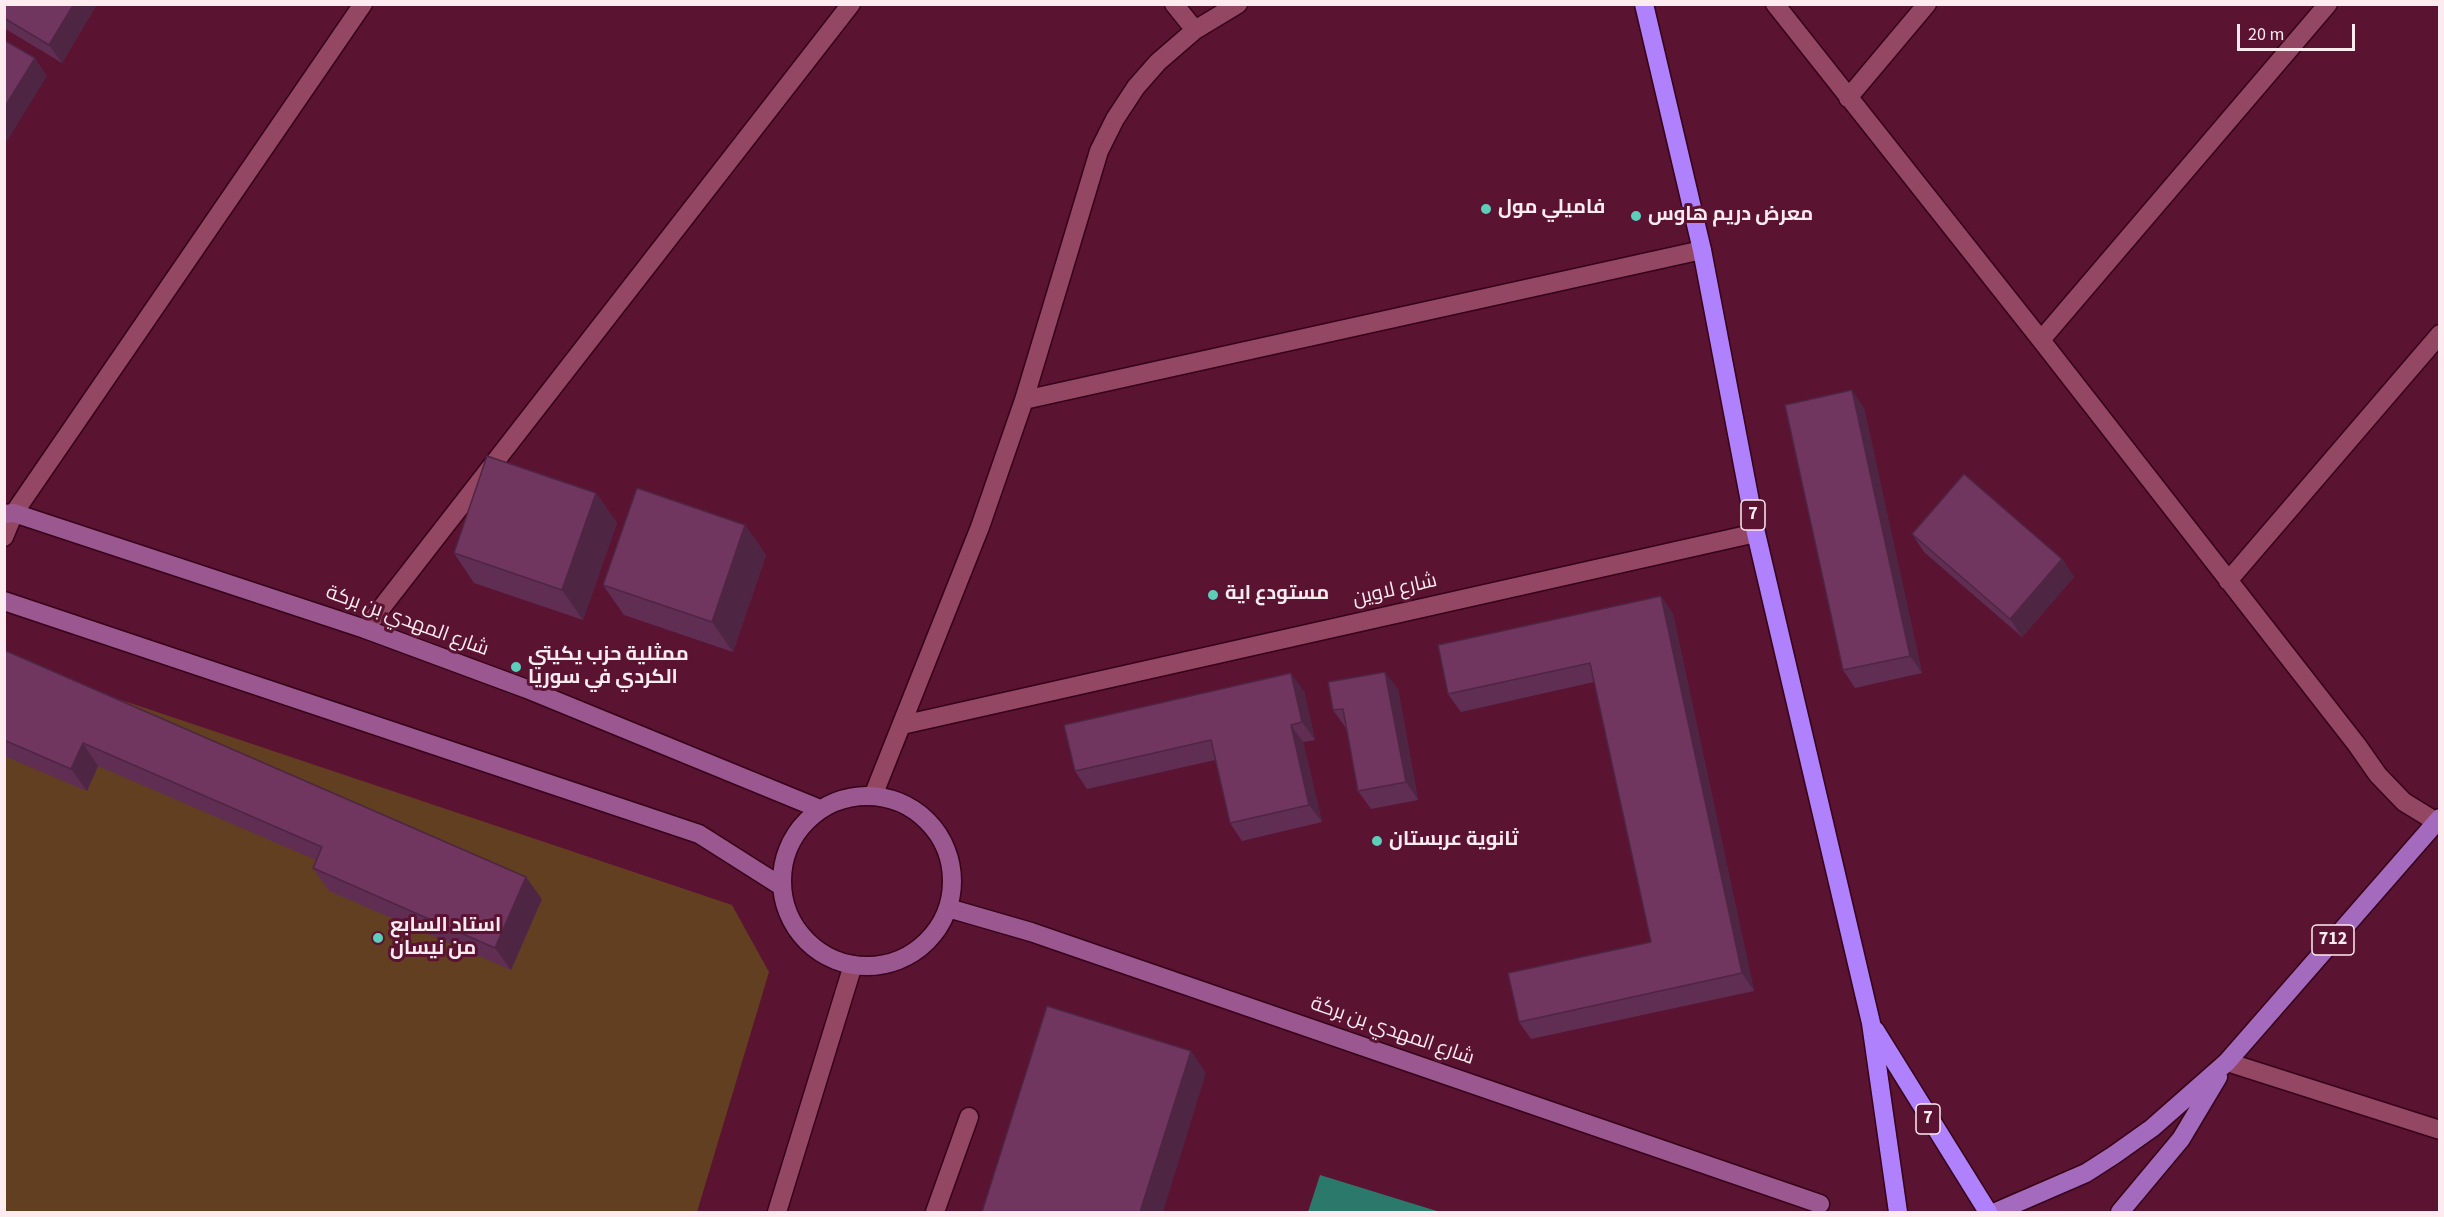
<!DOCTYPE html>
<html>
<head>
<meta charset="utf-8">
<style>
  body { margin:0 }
  #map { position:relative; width:2444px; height:1217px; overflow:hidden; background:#5b1332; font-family:"Source Sans 3",sans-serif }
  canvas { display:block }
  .frame { position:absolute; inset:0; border:6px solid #feebf0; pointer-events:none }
  .scale { position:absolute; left:2237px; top:24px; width:118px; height:27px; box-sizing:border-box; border:3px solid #feebf0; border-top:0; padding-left:8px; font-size:18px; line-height:21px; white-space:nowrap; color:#feebf0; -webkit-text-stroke:4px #5b1332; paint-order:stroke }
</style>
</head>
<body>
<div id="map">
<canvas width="2444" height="1217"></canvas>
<div class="frame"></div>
<div class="scale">20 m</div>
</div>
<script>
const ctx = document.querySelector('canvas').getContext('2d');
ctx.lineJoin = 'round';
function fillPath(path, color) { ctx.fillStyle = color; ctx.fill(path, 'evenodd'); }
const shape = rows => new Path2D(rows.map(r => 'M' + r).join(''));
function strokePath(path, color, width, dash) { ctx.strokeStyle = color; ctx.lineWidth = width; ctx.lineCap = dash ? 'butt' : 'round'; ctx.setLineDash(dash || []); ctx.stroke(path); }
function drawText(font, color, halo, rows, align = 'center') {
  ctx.font = font + ' "Source Sans 3",Cairo,sans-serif'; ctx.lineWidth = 6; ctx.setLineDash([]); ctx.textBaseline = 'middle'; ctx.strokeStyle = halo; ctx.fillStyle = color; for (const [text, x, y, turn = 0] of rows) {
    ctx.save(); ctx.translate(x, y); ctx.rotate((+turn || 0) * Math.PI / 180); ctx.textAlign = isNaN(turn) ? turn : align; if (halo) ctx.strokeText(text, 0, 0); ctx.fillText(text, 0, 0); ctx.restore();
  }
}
fillPath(shape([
  [5,661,732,905,769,972,697,1212,5,1212]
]), '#633f21');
fillPath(shape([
  [1320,1175,1440,1212,1308,1212]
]), '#2a796b');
const lane = shape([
  [935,1212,969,1117]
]);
const street = shape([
  [1174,4,1195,30],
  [1775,4,2041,340,2357,745,2378,775,2404,802,2440,824],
  [1848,98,1927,4],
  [2041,340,2328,4],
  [1024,400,1702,250],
  [4,537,14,513,363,4],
  [2228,581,2440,334],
  [365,629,851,4],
  [902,725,1756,533],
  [873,796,980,527,1024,400,1099,151,1115,119,1136,87,1158,62,1195,30,1238,4],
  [2227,1062,2440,1130],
  [777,1212,853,965]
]);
const secondary = shape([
  [4,514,14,513,365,629,527,689,820,809],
  [4,601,699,834,781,886],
  '782 881a85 85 0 1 1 170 0a85 85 0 1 1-170 0Z',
  [948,908,1031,932,1820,1204]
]);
const primary = shape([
  [1996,1212,2086,1173,2114,1155,2152,1128,2227,1062,2440,818],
  [2120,1212,2181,1139,2218,1077]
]);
const highway = shape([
  [1644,4,1702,250,1756,533,1871,1023,1898,1212],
  [1875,1030,1988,1212]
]);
strokePath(lane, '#37021a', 21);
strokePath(street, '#37021a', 21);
strokePath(secondary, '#37021a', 21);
strokePath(primary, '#37021a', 21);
strokePath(highway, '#37021a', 21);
strokePath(lane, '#934762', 18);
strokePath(street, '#934762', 18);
strokePath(secondary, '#9b5890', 18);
strokePath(primary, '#a46abe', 18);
strokePath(highway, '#af81fc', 18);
fillPath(shape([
  [4,4,97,4,62,63,4,28],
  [1864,408,1922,673,1855,688,1843,670],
  [596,493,617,523,583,620,474,583,454,553],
  [745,525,766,555,733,652,624,615,603,585],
  [1912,534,2062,559,2074,577,2022,637,1924,552],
  [1661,596,1673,614,1754,991,1531,1039,1519,1022,1651,942,1594,682,1461,712,1448,694],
  [4,650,542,899,511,970,329,891,313,868,316,860,98,766,87,791,4,756],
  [1398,689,1418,800,1371,809,1358,791,1346,728,1333,710],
  [1304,691,1315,740,1303,742,1322,822,1242,841,1230,823,1215,760,1087,789,1075,771]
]), '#602e53');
fillPath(shape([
  [74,4,97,4,62,63,49,45],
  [35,58,47,76,4,146,4,108],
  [1852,390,1864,408,1922,673,1910,656],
  [596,493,617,523,583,620,562,590],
  [745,525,766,555,733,652,712,622],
  [2062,559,2074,577,2022,637,2010,619],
  [1661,596,1673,614,1754,991,1742,973],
  [1385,672,1398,689,1418,800,1406,782],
  [1291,673,1304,691,1315,740,1302,722],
  [1291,725,1303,742,1322,822,1309,805],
  [83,743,98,766,87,791,71,769],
  [526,877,542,899,511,970,495,948],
  [1191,1051,1206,1073,1163,1212,1140,1212]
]), '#4e2643');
const building = shape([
  [4,4,74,4,49,45,4,18,4,4],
  [4,40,35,58,4,108,4,40],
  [1852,390,1910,656,1843,670,1785,405,1852,390],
  [487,456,596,493,562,590,454,553,487,456],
  [1964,474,2062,559,2010,619,1912,534,1964,474],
  [637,488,745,525,712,622,603,585,637,488],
  [1661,596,1742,973,1519,1022,1508,973,1651,942,1590,663,1448,694,1438,645,1661,596],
  [4,650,526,877,495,948,313,868,322,847,83,743,71,769,4,740,4,650],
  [1385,672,1406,782,1358,791,1343,709,1333,710,1328,682,1385,672],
  [1291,673,1302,722,1291,725,1309,805,1230,823,1211,740,1075,771,1064,725,1291,673],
  [1047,1006,1191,1051,1140,1212,982,1212,1047,1006]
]);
fillPath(building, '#703660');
strokePath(building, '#4e2643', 1.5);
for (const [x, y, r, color] of [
  [1486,209,6,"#5dceb9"],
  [1636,216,6,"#5dceb9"],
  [1213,595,6,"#5dceb9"],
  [516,667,6,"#5dceb9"],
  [1377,841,6,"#5dceb9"],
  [378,938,6,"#5dceb9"]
]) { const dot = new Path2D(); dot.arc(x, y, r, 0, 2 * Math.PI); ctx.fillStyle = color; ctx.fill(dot); strokePath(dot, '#5b1332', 2); }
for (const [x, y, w] of [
  [1753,515,24],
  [2333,940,42],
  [1928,1119,24]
]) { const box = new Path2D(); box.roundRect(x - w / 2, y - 15, w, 30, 4.5); ctx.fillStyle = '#5b1332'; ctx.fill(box); strokePath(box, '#feebf0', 1.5); }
drawText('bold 18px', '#feebf0', null, [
  ["7",1753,515],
  ["712",2333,940],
  ["7",1928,1119]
]);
drawText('bold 20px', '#feebf0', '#5b1332', [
  ["فاميلي مول",1498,209],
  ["معرض دريم هاوس",1648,216],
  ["مستودع اية",1225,595],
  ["ممثلية حزب يكيتي",528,656],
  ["الكردي في سوريا",528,679],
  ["ثانوية عربستان",1389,841],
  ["استاد السابع",390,927],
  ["من نيسان",390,950]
], 'left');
drawText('20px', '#feebf0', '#5b1332', [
  ["شارع لاوين",1395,591,-13],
  ["شارع المهدي بن بركة",407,622,20],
  ["شارع المهدي بن بركة",1392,1032,19]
]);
</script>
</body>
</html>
